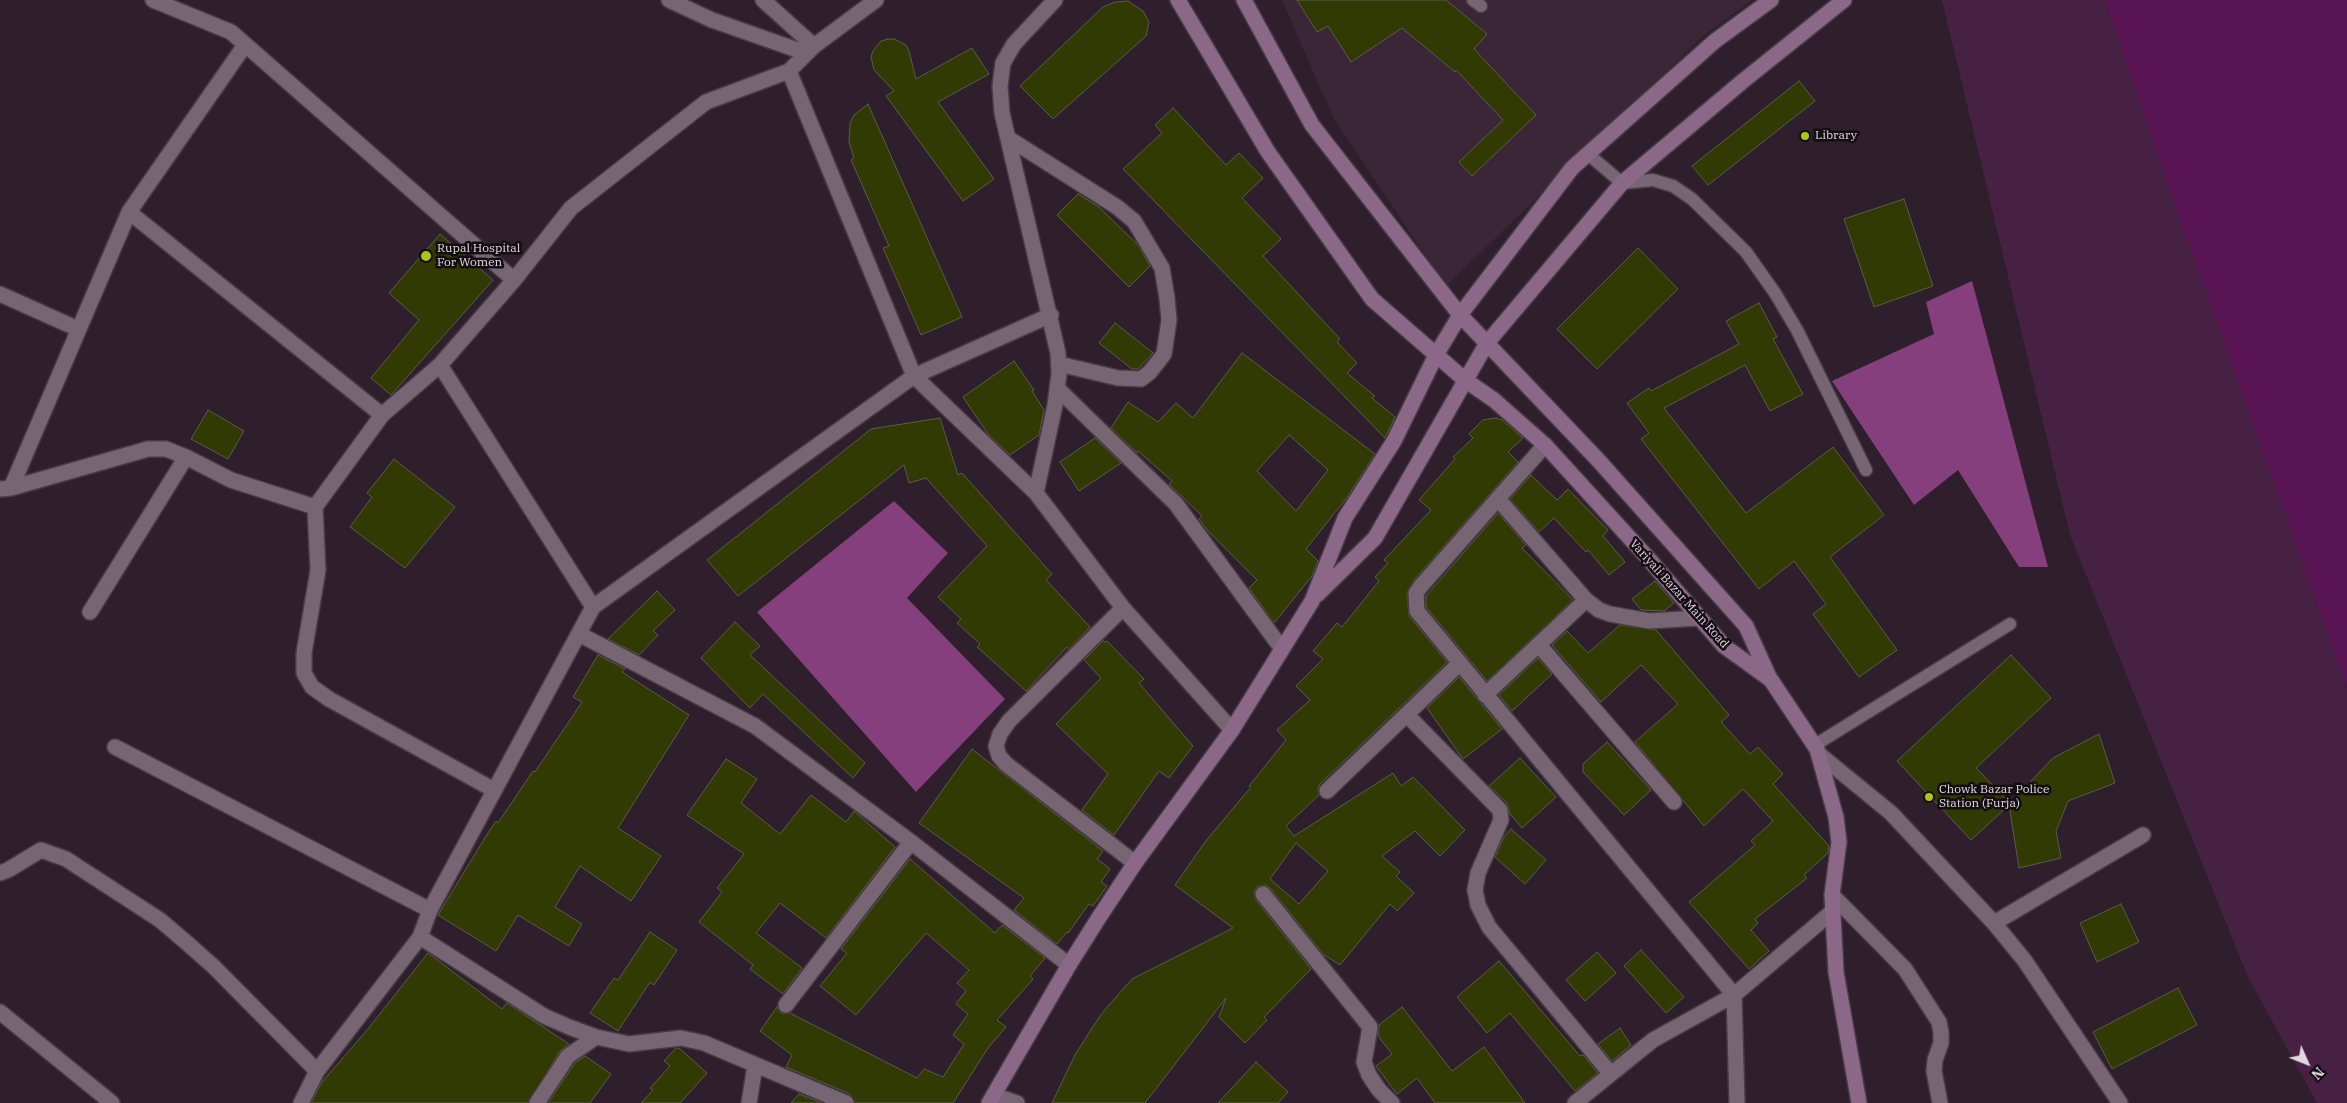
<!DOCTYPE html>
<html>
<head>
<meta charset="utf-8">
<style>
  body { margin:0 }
  #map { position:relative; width:2347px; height:1103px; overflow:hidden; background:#2f1f2c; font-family:"IBM Plex Serif",serif }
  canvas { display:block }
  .north { position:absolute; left:2282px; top:1038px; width:50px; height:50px; -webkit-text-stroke:4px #130c11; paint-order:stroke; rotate:134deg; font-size:14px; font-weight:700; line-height:20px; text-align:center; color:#e2d8e0 }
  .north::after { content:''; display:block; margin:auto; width:18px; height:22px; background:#e2d8e0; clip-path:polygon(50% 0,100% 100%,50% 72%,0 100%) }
</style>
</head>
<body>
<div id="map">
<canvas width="2347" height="1103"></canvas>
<div class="north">N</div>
</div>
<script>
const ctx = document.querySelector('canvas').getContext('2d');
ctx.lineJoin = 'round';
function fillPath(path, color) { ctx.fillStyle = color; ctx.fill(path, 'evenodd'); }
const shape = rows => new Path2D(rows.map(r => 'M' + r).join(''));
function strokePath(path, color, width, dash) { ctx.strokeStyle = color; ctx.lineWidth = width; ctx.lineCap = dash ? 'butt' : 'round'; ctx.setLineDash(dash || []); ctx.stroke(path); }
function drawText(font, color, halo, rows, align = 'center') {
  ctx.font = font + ' "IBM Plex Serif",serif'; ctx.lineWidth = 5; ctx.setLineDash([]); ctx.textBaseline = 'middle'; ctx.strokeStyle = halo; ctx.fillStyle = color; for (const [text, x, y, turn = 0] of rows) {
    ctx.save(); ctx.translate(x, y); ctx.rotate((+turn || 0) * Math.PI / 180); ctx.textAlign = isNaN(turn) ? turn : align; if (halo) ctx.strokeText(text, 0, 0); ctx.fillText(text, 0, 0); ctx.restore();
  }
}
fillPath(shape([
  [1282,0,1752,0,1703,36,1446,286,1334,119]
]), '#3b2638');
fillPath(shape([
  [1942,0,2105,0,2182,225,2347,688,2347,1103,2317,1103,2248,977,2070,535]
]), '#472143');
fillPath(shape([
  [1972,281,2048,567,2019,567,1958,470,1914,505,1832,381,1934,334,1926,302],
  [894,501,948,553,907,598,1005,699,916,792,757,612]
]), '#843f7c');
fillPath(shape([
  [2105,0,2347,0,2347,688,2182,225]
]), '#591553');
const building = shape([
  [1297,0,1446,0,1487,34,1474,49,1536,115,1472,176,1459,162,1503,120,1456,70,1455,72,1402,28,1351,62,1328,26,1317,32,1297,0],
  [1128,1,1143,11,1149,22,1146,36,1053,119,1020,86,1103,7,1115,2,1128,1],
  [888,39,894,39,906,45,909,51,916,79,972,48,989,74,938,102,994,179,963,201,886,96,894,91,874,70,871,57,873,51,881,41,888,39],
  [1799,81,1815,101,1708,185,1692,166,1799,81],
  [868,104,962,317,921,335,883,248,889,246,851,160,854,158,849,142,850,123,854,115,868,104],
  [1173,108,1226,165,1239,153,1263,178,1242,198,1281,239,1263,256,1340,339,1337,342,1357,363,1347,373,1375,396,1372,398,1395,417,1385,438,1123,169,1162,133,1155,125,1173,108],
  [1078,194,1099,207,1138,245,1150,266,1129,287,1057,215,1078,194],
  [1904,199,1933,286,1874,307,1844,219,1904,199],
  [440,234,493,280,391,395,371,378,419,320,389,293,440,234],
  [1638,248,1678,289,1597,369,1557,329,1638,248],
  [1759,303,1777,337,1773,339,1803,394,1770,411,1745,365,1664,408,1746,513,1833,447,1884,515,1830,557,1897,650,1859,677,1813,614,1826,604,1794,561,1759,589,1641,439,1649,433,1627,403,1649,388,1651,391,1739,344,1726,321,1759,303],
  [1115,323,1153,353,1138,369,1132,369,1099,343,1115,323],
  [1242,353,1375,454,1348,496,1306,549,1318,561,1312,576,1274,623,1249,588,1257,580,1208,531,1199,519,1202,516,1169,484,1172,481,1138,451,1137,453,1111,428,1128,402,1158,422,1176,403,1193,418,1242,353],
  [1289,435,1328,470,1296,511,1257,471,1289,435],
  [1014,361,1034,390,1032,391,1044,410,1039,435,1010,455,988,434,963,397,1014,361],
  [208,410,244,431,228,459,191,439,208,410],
  [940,418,958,475,962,473,1052,574,1046,580,1090,627,1069,649,1067,647,1026,691,977,647,980,644,957,623,961,619,938,597,987,546,926,478,909,483,904,465,738,596,707,560,871,429,940,418],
  [1496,418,1502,420,1523,438,1508,452,1518,462,1414,580,1407,593,1409,616,1447,662,1320,784,1318,789,1319,795,1286,826,1294,836,1393,773,1401,786,1413,777,1465,830,1440,856,1415,831,1382,856,1400,872,1396,876,1414,893,1397,911,1390,904,1340,965,1324,955,1270,888,1266,885,1258,886,1254,891,1256,900,1311,969,1264,1017,1267,1020,1245,1043,1219,1017,1226,998,1145,1103,1052,1103,1075,1055,1092,1028,1103,1012,1132,979,1233,928,1175,885,1205,842,1251,787,1249,786,1286,740,1277,730,1310,700,1296,686,1323,659,1313,651,1337,623,1342,627,1379,581,1375,577,1388,563,1384,560,1431,510,1419,500,1455,459,1453,457,1473,438,1469,434,1483,420,1496,418],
  [1296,843,1328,871,1299,904,1270,879,1296,843],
  [1095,438,1121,463,1079,491,1060,462,1095,438],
  [394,459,455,507,405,568,350,527,372,497,367,493,394,459],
  [1531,475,1557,500,1568,489,1608,530,1603,536,1625,562,1609,575,1588,550,1586,552,1554,518,1539,532,1510,499,1531,475],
  [1498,513,1526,545,1522,548,1573,600,1487,681,1426,607,1426,596,1498,513],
  [1655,581,1674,603,1664,611,1641,610,1632,599,1655,581],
  [657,591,675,610,653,631,658,635,639,655,608,639,657,591],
  [735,622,760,646,750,655,865,763,853,778,763,694,750,708,701,658,735,622],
  [1620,625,1656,630,1729,715,1721,722,1750,754,1758,747,1783,774,1773,784,1829,846,1828,853,1804,875,1807,878,1755,919,1758,923,1751,930,1769,951,1749,969,1689,902,1755,845,1751,841,1773,821,1743,789,1704,826,1635,742,1678,704,1641,665,1601,702,1552,645,1567,631,1588,653,1620,625],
  [1103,641,1105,642,1107,641,1144,679,1139,683,1193,746,1169,778,1159,771,1114,835,1082,810,1108,774,1056,724,1101,678,1084,660,1103,641],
  [598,655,625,669,622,672,689,715,618,828,661,856,631,901,580,866,555,907,582,924,569,946,518,915,496,951,438,915,486,836,496,821,498,823,533,771,535,772,582,702,573,697,598,655],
  [2011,655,2051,698,1976,768,2010,803,2053,758,2099,734,2115,783,2068,801,2056,831,2061,858,2019,868,2009,805,1971,840,1897,761,2011,655],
  [1538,658,1552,674,1512,711,1499,695,1538,658],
  [1459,677,1502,729,1463,759,1427,708,1459,677],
  [1607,742,1651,790,1624,815,1583,772,1583,764,1607,742],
  [972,749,1103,851,1097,859,1110,869,1101,882,1107,886,1093,906,1089,904,1068,933,1067,932,1057,944,1014,910,1024,898,919,823,972,749],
  [1520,758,1556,797,1522,828,1510,814,1507,803,1489,786,1520,758],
  [726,759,757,779,741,803,780,834,811,795,846,822,854,811,895,847,826,938,780,903,756,933,802,968,783,994,750,969,753,965,699,922,722,892,717,888,744,854,687,815,726,759],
  [1511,829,1546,860,1525,884,1495,857,1504,837,1511,829],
  [910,859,995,933,1002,925,1045,958,1030,976,1033,979,997,1020,1006,1027,988,1048,953,1103,855,1103,850,1094,786,1067,792,1055,760,1031,777,1007,781,1013,790,1013,917,1078,924,1069,943,1077,964,1044,953,1035,968,1014,956,1004,966,991,957,983,969,970,926,933,856,1015,820,986,847,953,841,949,910,859],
  [2121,904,2139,942,2097,962,2080,923,2121,904],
  [650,932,677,950,654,985,650,982,618,1031,590,1013,614,978,618,980,650,932],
  [1641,950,1684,997,1666,1013,1624,966,1641,950],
  [1597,952,1616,973,1585,1001,1566,980,1597,952],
  [428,953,502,1009,507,1003,569,1044,560,1051,528,1103,311,1103,322,1082,368,1029,428,953],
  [1499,961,1580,1056,1583,1055,1598,1073,1575,1091,1510,1013,1487,1033,1457,997,1499,961],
  [2178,988,2197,1025,2112,1069,2093,1032,2178,988],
  [1402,1007,1452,1071,1484,1047,1525,1103,1435,1103,1417,1078,1397,1094,1376,1066,1392,1054,1378,1036,1379,1025,1402,1007],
  [1620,1028,1631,1045,1612,1061,1598,1044,1620,1028],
  [676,1048,679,1048,707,1073,680,1103,641,1103,653,1090,650,1088,670,1066,664,1061,676,1048],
  [585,1056,611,1074,590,1103,548,1103,575,1063,585,1056],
  [1256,1062,1288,1092,1278,1103,1218,1103,1256,1062],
  [799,1094,822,1103,791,1103,799,1094]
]);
fillPath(building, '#313a03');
strokePath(building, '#585d49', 1);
const lane = shape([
  [1473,0,1481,6],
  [1588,154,1622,183,1653,180,1673,186,1692,199,1746,252,1775,293,1797,330,1866,470],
  [1815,745,2010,624]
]);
const street = shape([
  [153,0,231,32,514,280],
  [669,0,712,20,806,53],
  [763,0,814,46],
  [789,71,914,376,1036,493,1123,608,1232,730],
  [1008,138,1117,207,1134,221,1162,268,1167,298,1169,320,1164,354,1150,372,1141,379,1118,378,1059,364],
  [129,212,382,415],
  [0,294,78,329],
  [440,365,593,607],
  [1057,388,1176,504,1282,649],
  [1545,445,1421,586,1416,593,1417,611,1734,995,1737,1103],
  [11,488,129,212,245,45],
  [0,489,11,488,148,449,166,449,186,457,231,480,315,507,382,415,440,365,514,280,571,208,706,102,789,71,814,46,876,0],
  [1036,493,1055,405,1059,374,1058,353,1002,113,1000,86,1003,63,1014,44,1055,0],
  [1498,499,1586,600,1599,610,1610,614,1649,621,1699,618],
  [315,507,318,570,304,653,304,673,312,687,329,699,494,790],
  [1123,608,1009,721,1000,734,996,746,999,756,1006,764,1135,863],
  [90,612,186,457],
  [579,634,755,726,911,842,1069,965],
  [1539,645,1674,802],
  [1485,695,1586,600],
  [1407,715,1500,810,1501,820,1478,873,1475,890,1478,905,1489,927,1611,1074],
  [115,747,430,910],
  [1820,755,1891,813,1994,923,2025,961,2120,1103],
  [1327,791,1460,663],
  [0,873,8,870,41,850,66,859,160,920,187,943,213,966,317,1071],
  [1263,894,1370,1027,1364,1062,1369,1075,1379,1090,1392,1103],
  [1832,895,1905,969,1939,1022,1941,1032,1941,1043,1935,1060,1934,1071,1940,1103],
  [1994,923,2143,835],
  [420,937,544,1016,569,1027,596,1037,629,1044,681,1038,704,1043,846,1103],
  [786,1005,911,842],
  [0,1012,112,1103],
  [994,1095,1017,1103],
  [301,1103,317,1071,420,937,430,910,593,607,914,376,1051,315],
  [537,1103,568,1056,596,1037],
  [749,1103,755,1066],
  [1575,1103,1653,1040,1734,995,1833,911]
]);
const secondary = shape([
  [1178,0,1268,152,1372,299,1465,380,1494,400,1545,445,1647,557,1724,646,1771,680,1817,749,1836,817,1839,842,1832,895,1836,972,1859,1103],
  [1244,0,1312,125,1460,315,1599,461,1746,626,1770,679],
  [1317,595,1375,538,1487,343,1622,183,1743,81,1844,0],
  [989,1103,1069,965,1098,919,1135,863,1232,730,1312,601,1345,518,1394,441,1436,355,1460,315,1572,168,1715,41,1771,0]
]);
strokePath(lane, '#473b45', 15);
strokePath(street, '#473b45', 18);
strokePath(secondary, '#473b45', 18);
strokePath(lane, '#776574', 12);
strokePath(street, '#776574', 15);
strokePath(secondary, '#8b6887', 15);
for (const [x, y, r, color] of [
  [1805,136,5,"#abc614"],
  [426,256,6,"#abc614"],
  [1929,797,5,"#abc614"]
]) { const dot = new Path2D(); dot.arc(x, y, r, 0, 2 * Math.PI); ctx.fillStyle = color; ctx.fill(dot); strokePath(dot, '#130c11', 2); }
drawText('12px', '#e2d8e0', '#130c11', [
  ["Library",1815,136],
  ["Rupal Hospital",437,249],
  ["For Women",437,263],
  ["Chowk Bazar Police",1939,790],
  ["Station (Furja)",1939,804]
], 'left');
drawText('12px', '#e2d8e0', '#130c11', [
  ["Variyali Bazar Main Road",1679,594,48]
]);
</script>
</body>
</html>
